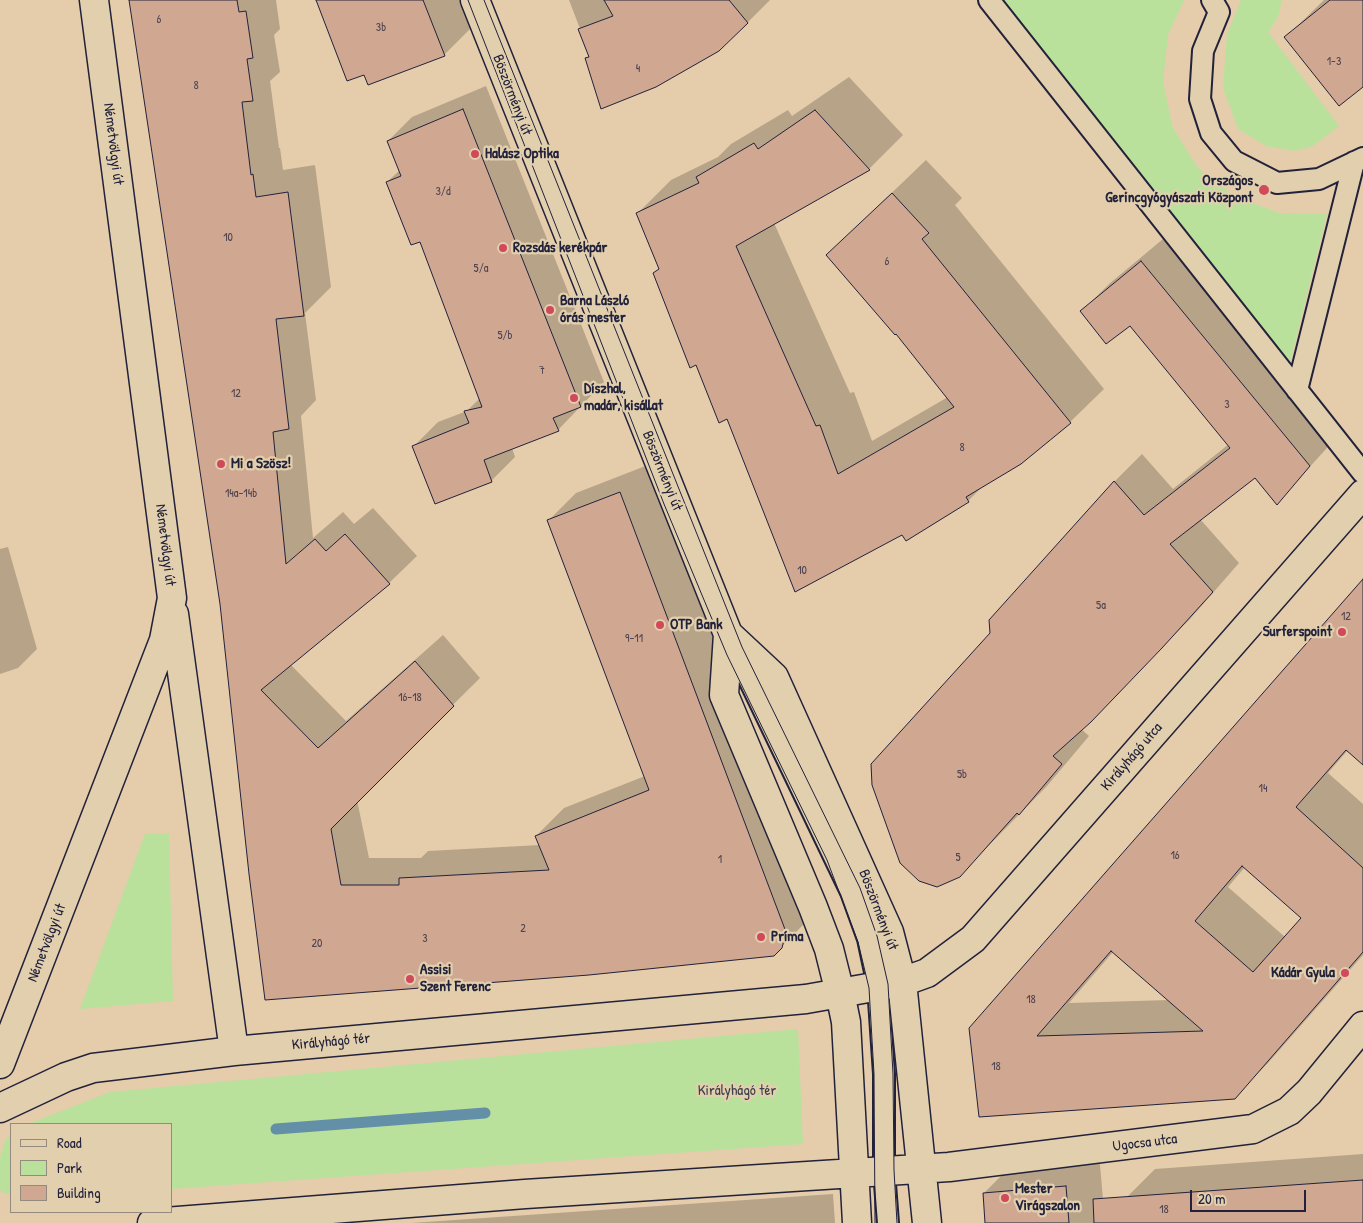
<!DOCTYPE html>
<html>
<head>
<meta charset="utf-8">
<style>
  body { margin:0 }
  #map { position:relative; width:1363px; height:1223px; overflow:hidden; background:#e5ccab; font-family:"Patrick Hand",sans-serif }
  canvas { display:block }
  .legend { position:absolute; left:10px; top:1123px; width:162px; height:90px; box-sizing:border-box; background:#e2cfad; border:1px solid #958a7f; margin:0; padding:6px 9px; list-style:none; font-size:15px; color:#22223b }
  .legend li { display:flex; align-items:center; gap:10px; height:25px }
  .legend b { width:25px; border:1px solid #958a7f }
  .scale { position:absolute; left:1190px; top:1190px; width:116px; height:22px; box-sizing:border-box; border:2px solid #22223b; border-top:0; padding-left:6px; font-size:15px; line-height:18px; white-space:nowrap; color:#22223b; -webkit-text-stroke:4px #e2cfad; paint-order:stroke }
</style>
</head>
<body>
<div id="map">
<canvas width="1363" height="1223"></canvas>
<ul class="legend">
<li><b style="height:6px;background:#e2cfad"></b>Road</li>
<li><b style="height:14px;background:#bae19c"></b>Park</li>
<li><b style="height:14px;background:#d0a791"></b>Building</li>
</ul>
<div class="scale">20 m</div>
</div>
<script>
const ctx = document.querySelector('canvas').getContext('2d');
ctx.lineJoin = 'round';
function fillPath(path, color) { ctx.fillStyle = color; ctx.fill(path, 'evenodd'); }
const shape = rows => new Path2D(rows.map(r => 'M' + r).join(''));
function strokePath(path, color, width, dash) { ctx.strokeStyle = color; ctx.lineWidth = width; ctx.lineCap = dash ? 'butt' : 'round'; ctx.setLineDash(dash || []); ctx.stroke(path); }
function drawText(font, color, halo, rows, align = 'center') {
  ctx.font = font + ' "Patrick Hand",sans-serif'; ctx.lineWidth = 4.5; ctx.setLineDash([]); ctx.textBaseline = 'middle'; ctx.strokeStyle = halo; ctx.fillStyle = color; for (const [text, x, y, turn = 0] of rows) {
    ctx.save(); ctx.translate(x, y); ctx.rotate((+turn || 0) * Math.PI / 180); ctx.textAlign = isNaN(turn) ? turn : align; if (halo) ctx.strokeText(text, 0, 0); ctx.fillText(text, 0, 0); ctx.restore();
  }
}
fillPath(shape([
  [997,0,1184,0,1168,35,1163,82,1173,128,1198,168,1235,197,1280,213,1327,214,1288,371],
  [1241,0,1282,0,1278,17,1268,32,1339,126,1313,146,1295,151,1266,146,1238,129,1223,88,1227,34],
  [145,834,169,834,173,1001,80,1009],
  [798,1029,803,1144,171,1189,171,1124,28,1124,110,1092],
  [11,1135,11,1194,3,1193,0,1189,0,1157,5,1140]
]), '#bae19c');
fillPath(shape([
  [130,0,276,0,280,29,274,35,280,72,270,81,279,148,280,148,283,170,315,165,331,287,305,313,316,400,301,416,313,538,343,512,354,524,373,508,417,556,389,583,290,664,346,721,443,635,480,678,357,800,369,858,421,858,428,851,540,845,536,836,564,808,645,776,549,520,576,493,648,465,813,904,809,919,773,955,478,983,266,999,221,604],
  [318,0,461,0,471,28,444,55,365,73],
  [569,0,770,0,747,23,586,59,590,55],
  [1324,0,1363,0,1363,85,1286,37],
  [849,77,903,135,869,169,774,223,850,393,854,392,872,441,948,397,897,332,827,255,926,160,962,198,955,205,1104,389,1070,422,983,486,968,501,903,534,728,417,637,214,671,180,718,157,731,144,788,110,792,116],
  [486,86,604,382,558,430,512,448,515,457,491,481,414,446,438,422,467,411,480,398,421,241,387,182,400,170,388,141,412,117],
  [1169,234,1336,438,1277,503,1255,476,1200,519,1239,563,1190,619,1081,729,1089,736,1047,786,959,876,991,634,1114,482,1142,454,1173,489,1229,444,1130,324,1082,311,1109,284],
  [8,547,37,649,18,668,0,674,0,549],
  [1363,581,1363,763,1348,750,1328,773,1363,804,1363,955,1268,1063,1234,1097,971,1028],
  [1245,867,1302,917,1285,937,1228,887],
  [1113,952,1169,1000,1069,1003],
  [1099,1153,1105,1223,987,1223,984,1193,1018,1159],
  [1363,1154,1363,1223,1129,1223,1127,1197,1155,1169],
  [833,1194,835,1223,411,1223]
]), '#0003');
strokePath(shape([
  [276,1129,485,1113]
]), '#6390a7', 11);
const building = shape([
  [129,0,237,0,239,12,246,11,253,58,247,59,253,101,242,102,251,175,253,174,256,197,288,192,304,316,276,319,289,429,273,432,286,564,315,539,326,551,345,534,390,584,261,690,318,748,415,661,454,706,331,829,341,885,399,885,399,878,549,870,535,836,649,790,547,520,620,492,786,932,782,948,774,956,589,975,265,1000,249,874,220,604,129,0],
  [316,0,423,0,445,56,368,85,364,75,347,81,316,0],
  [604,0,729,0,748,23,719,51,656,87,601,109,585,58,589,57,578,29,613,16,604,0],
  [1330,0,1363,0,1363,87,1339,106,1284,37,1330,0],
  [463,109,581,407,553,418,559,431,484,460,492,482,435,504,412,446,469,423,464,411,482,407,420,242,411,245,386,182,401,176,387,141,463,109],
  [815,110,870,170,736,246,816,426,820,425,838,474,954,407,896,334,895,335,826,255,892,193,929,233,922,239,1071,423,1021,464,966,497,969,502,906,541,902,535,795,592,727,419,719,423,696,365,690,368,653,273,659,269,636,213,699,183,696,177,754,143,758,149,815,110],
  [1141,261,1310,466,1277,505,1255,478,1170,544,1213,592,1162,648,1091,722,1053,756,1062,764,1019,815,1017,813,960,877,937,887,919,881,900,863,872,785,871,764,990,633,989,620,1114,481,1144,515,1230,448,1130,326,1106,344,1080,311,1141,261],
  [1363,579,1363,765,1346,750,1296,807,1363,868,1363,952,1235,1099,979,1117,969,1028,1363,579],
  [1242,866,1301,918,1253,972,1195,921,1242,866],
  [1111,951,1203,1031,1037,1036,1111,951],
  [1363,1180,1363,1223,1094,1223,1093,1199,1363,1180],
  [1066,1186,1069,1223,985,1223,983,1193,1066,1186]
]);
fillPath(building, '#d0a791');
strokePath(building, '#22223b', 1);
const lane = shape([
  [989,0,1363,473],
  [1212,0,1219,12,1203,51,1200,99,1211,133,1234,161,1277,183,1319,179,1363,158],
  [1297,390,1354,162],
  [731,642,851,892,868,939,878,986,884,1074,884,1171,888,1223]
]);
const secondary = shape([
  [475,0,728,634,774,677,889,932,902,982,927,1223],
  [174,614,234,1051],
  [728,634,724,695,813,907,829,949,840,993,846,1022,857,1223],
  [0,1064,164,640,172,598,94,0],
  [0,1108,66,1077,93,1068,234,1051,806,999,902,982,927,973,973,939,1363,494],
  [152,1223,525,1194,949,1167,1253,1129,1289,1111,1309,1092,1363,1026]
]);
strokePath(lane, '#22223b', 24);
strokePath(secondary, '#22223b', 31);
strokePath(lane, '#e2cfad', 20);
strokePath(secondary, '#e2cfad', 28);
strokePath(shape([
  [468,0,664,504,727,655,827,860,858,942,869,988,874,1074,875,1223],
  [484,0,742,647,860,888,877,936,888,984,893,1074,894,1170,897,1223]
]), '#22223b', 1);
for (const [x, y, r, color] of [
  [475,154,5,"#d1495b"],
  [1264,190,6,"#d1495b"],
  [503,248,5,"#d1495b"],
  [550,310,5,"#d1495b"],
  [574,398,5,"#d1495b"],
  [221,464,5,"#d1495b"],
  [660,625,5,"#d1495b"],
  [1342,632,5,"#d1495b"],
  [761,937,5,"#d1495b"],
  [1345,973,5,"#d1495b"],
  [410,979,5,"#d1495b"],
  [1005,1198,5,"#d1495b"]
]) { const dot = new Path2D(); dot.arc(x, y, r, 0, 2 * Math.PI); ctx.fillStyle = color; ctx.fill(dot); strokePath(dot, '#e2cfad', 2); }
drawText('12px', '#4e4350', null, [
  ["6",159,20],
  ["3b",381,28],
  ["1-3",1334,62],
  ["4",638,69],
  ["8",196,86],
  ["3/d",443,192],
  ["10",228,238],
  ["6",887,262],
  ["5/a",481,269],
  ["5/b",505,336],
  ["7",542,371],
  ["12",236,394],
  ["3",1227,405],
  ["8",962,448],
  ["14a-14b",241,494],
  ["10",802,571],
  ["5a",1101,606],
  ["12",1346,617],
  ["9-11",634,639],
  ["16-18",410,698],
  ["5b",962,775],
  ["14",1263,789],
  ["16",1175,856],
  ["5",958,858],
  ["1",720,860],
  ["2",523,929],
  ["3",425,939],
  ["20",317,944],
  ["18",1031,1000],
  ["18",996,1067],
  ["18",1164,1210]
]);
drawText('15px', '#22223b', '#e2cfad', [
  ["Böszörményi út",512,95,69],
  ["Németvölgyi út",113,144,83],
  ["Böszörményi út",662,471,68],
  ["Németvölgyi út",165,545,83],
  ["Királyhágó utca",1132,757,-49],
  ["Böszörményi út",878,910,69],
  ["Németvölgyi út",47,943,-69],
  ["Királyhágó tér",331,1042,-5],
  ["Ugocsa utca",1145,1143,-7]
]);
drawText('bold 15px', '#22223b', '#e2cfad', [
  ["Halász Optika",485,154],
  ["Országos",1253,181,"right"],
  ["Gerincgyógyászati Központ",1253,198,"right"],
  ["Rozsdás kerékpár",513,248],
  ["Barna László",560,301],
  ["órás mester",560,318],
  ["Díszhal,",584,389],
  ["madár, kisállat",584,406],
  ["Mi a Szösz!",231,464],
  ["OTP Bank",670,625],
  ["Surferspoint",1332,632,"right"],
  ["Príma",771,937],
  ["Assisi",420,970],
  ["Szent Ferenc",420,987],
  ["Kádár Gyula",1335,973,"right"],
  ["Mester",1015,1189],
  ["Virágszalon",1015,1206]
], 'left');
drawText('15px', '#393f4a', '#e2cfad', [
  ["Királyhágó tér",737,1091]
]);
</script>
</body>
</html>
